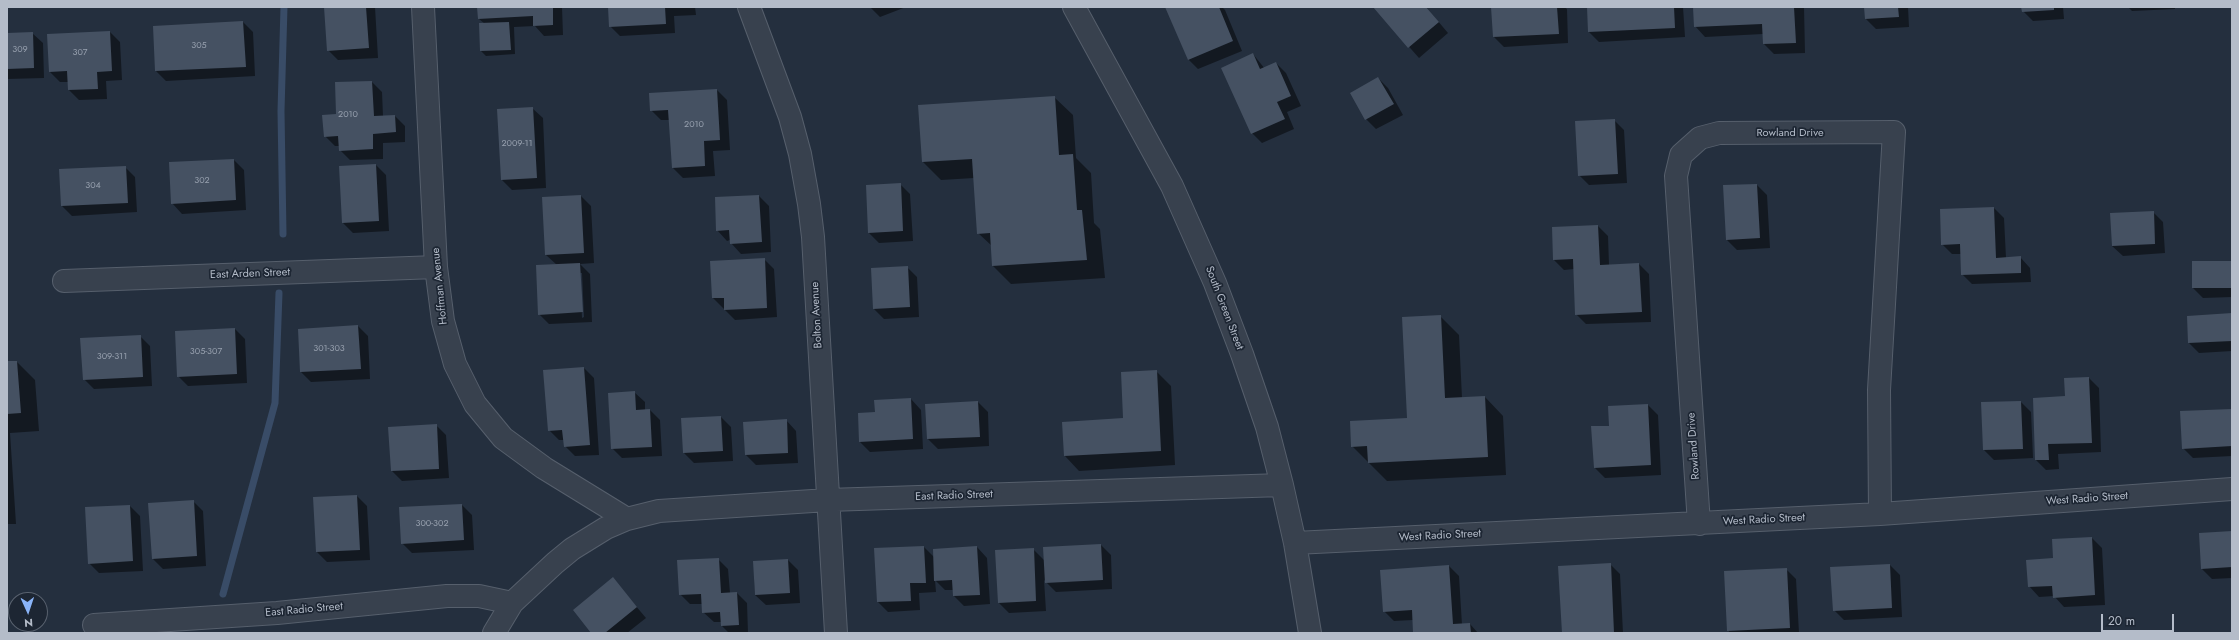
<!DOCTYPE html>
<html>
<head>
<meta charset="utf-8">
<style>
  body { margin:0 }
  #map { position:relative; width:2239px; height:640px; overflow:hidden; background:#242f3e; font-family:Jost,sans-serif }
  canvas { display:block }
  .frame { position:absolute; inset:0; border:8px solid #b4bcc9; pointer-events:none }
  .north { position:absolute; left:8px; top:592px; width:40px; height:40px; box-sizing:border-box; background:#1d2633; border:1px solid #59626f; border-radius:50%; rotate:177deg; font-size:11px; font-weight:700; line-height:16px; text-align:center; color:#b4bcc9 }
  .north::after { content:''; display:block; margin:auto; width:14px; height:18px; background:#8ab4f8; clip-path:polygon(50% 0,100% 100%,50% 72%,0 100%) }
  .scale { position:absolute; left:2101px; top:614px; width:73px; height:18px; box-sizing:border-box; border:2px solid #b4bcc9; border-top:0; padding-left:5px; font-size:12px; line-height:14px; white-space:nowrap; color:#b4bcc9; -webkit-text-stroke:3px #1d2633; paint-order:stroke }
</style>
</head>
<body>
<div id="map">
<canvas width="2239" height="640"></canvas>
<div class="frame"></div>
<div class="north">N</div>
<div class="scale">20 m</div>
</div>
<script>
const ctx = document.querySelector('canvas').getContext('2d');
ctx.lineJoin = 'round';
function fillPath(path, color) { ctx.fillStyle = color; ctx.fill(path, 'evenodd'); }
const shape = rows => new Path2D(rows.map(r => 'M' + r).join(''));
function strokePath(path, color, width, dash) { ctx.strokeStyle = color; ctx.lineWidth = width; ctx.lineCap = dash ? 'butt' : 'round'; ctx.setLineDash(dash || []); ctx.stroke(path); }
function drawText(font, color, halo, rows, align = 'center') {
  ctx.font = font + ' Jost,sans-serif'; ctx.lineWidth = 3.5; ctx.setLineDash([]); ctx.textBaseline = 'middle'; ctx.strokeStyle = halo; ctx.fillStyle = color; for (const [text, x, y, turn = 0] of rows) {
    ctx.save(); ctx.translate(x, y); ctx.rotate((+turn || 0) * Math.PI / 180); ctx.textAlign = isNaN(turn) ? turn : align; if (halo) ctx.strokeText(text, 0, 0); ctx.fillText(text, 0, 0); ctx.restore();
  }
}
fillPath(shape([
  [325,7,375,7,378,58,338,60,328,50],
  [478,7,562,7,563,35,544,36,535,26,514,27,515,54,486,56,481,51,480,24,485,24,479,19],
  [609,7,695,7,696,15,674,16,675,33,620,36,610,26],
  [870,7,906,7,880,17],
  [1166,7,1222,7,1225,10,1242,51,1198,69,1188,59],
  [1374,7,1426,7,1448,33,1419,58],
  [1492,7,1564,7,1567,9,1568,43,1504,47,1494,37],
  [1588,7,1683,7,1685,37,1599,42,1589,32],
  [1694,7,1804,7,1805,53,1774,54,1764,44,1763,34,1705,37,1695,26],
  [1865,7,1908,7,1909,27,1876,29,1866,19],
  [2022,7,2063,7,2064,19,2033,21,2023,11],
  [2128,7,2175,7,2175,9,2132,11],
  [243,22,253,32,255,76,166,81,156,71],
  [110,32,120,42,122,80,106,81,107,99,79,100,69,90,69,82,60,82,50,72,48,35],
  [32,33,43,43,44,78,7,79,7,34],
  [1253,54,1265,69,1276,63,1286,73,1301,106,1287,112,1294,129,1262,143,1252,133],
  [1378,78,1388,88,1403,115,1376,129,1366,119],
  [372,82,382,92,383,116,395,116,405,126,405,142,383,143,383,159,350,160,340,150,340,146,335,146,325,136,337,115],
  [717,90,727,100,730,150,713,151,715,176,683,178,673,168,670,120,661,120,651,110],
  [1054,97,1073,115,1076,158,1091,173,1094,223,1100,229,1105,278,1011,284,993,266,992,246,978,233,974,178,941,180,923,162],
  [532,108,543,118,546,188,512,190,502,180],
  [1614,120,1624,130,1627,183,1589,185,1579,175],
  [234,160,244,170,246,210,182,214,172,203],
  [376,165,386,175,389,231,353,233,343,223],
  [125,167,135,177,137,212,72,216,62,206],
  [900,184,910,194,913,241,879,243,869,233],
  [1757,185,1767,195,1770,248,1737,250,1727,240],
  [581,196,591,206,594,263,580,264,590,274,592,322,549,324,539,314,557,265,546,255],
  [580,273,582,273,584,317,582,318],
  [759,196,769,206,771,252,741,254,731,243,730,240,727,241,717,230],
  [1994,208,2004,218,2006,258,2020,257,2030,268,2031,282,1972,284,1962,274,1961,254,1952,254,1942,244],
  [2153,212,2163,222,2165,253,2123,256,2112,246],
  [1598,226,1608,236,1609,265,1639,264,1649,274,1651,322,1586,324,1576,314,1574,269,1564,270,1554,260,1553,228],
  [764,259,774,269,777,317,735,320,713,298,711,262],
  [2232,262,2232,297,2203,298,2193,288],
  [907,267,917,277,919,317,884,319,874,309],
  [2232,314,2232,351,2199,353,2189,343],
  [1440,316,1459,335,1462,398,1485,397,1503,416,1506,475,1387,481,1352,446,1408,419],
  [358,326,368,336,370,379,311,382,301,372],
  [235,329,245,339,247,383,188,386,178,376],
  [140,336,150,346,152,386,94,389,84,379],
  [7,362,17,362,35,380,39,431,10,433,16,524,7,524],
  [584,368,594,378,599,455,575,456,565,446,564,440,559,440,549,430],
  [1156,371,1171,386,1175,465,1079,471,1065,456,1063,423,1124,419],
  [2089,378,2099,388,2101,452,2058,454,2059,469,2046,470,2036,460,2066,397],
  [634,392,645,402,645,411,650,410,660,420,662,456,622,458,612,448],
  [911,399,921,410,923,449,870,452,860,442,876,413],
  [978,402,988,412,989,446,938,449,928,439,926,405],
  [2021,402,2031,412,2033,458,1994,460,1984,450],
  [1648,405,1658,415,1661,475,1605,478,1595,468,1610,426],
  [2232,410,2232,456,2193,458,2183,448],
  [721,417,731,427,733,461,694,463,684,453],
  [786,420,796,431,798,463,756,465,746,455],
  [436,425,446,435,449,478,402,481,392,471],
  [357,496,367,506,370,560,327,562,317,552,314,498],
  [193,501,203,511,206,566,163,569,153,559],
  [462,505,472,515,474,550,412,553,402,543],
  [130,506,140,516,143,571,99,573,89,563,86,508],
  [2232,532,2232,578,2212,579,2202,569],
  [2092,538,2102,548,2105,605,2064,607,2054,596,2039,597,2029,586,2054,559],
  [1101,545,1111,555,1112,589,1056,592,1044,580,1046,611,1009,613,999,603,996,551,1033,549,1045,561],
  [924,547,934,557,977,547,987,558,990,604,964,606,954,596,953,590,945,590,935,580,936,592,919,593,920,610,888,612,878,602,875,549],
  [718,559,728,569,730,593,737,593,747,603,748,633,729,633,722,626,721,622,714,622,703,612,703,604,690,604,680,594],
  [788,560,798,570,800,603,766,605,755,595,754,562],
  [1610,564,1620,574,1623,633,1563,633],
  [1890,565,1900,575,1902,617,1844,620,1834,610],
  [1449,566,1459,576,1462,625,1470,624,1478,633,1414,633,1413,620,1394,621,1384,611],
  [1786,569,1796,579,1799,633,1730,633,1728,630],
  [613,579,646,618,627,633,593,633]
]), '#0007');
strokePath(shape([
  [283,234,281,111,284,7],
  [223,594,275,403,279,293]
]), '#394c67', 7);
fillPath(shape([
  [324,7,366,7,369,48,327,51],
  [477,7,553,7,553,25,533,26,533,16,478,19],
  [608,7,665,7,666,24,609,27],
  [1165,7,1219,7,1233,41,1188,60],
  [1373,7,1426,7,1439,22,1408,48],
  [1491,7,1557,7,1559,34,1493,37],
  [1587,7,1674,7,1675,28,1588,32],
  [1693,7,1794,7,1796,43,1763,44,1762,24,1694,27],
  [1864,7,1898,7,1899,17,1865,19],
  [2021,7,2054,7,2054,10,2022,12],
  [243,21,246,67,155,71,153,26],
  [509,22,511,50,480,51,479,23],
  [110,31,112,71,97,72,98,89,68,90,67,71,49,72,47,34],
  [33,32,34,68,7,69,7,33],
  [1253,53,1260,69,1276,62,1291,96,1277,102,1285,119,1251,134,1221,68],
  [1378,77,1394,104,1365,120,1350,93],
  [372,81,374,116,395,115,396,132,373,134,373,149,339,151,338,136,324,137,322,115,336,114,335,82],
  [717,89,720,140,704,141,705,166,672,168,668,110,650,111,649,93],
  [1055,96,1059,155,1073,154,1077,210,1082,210,1087,260,992,266,990,233,977,234,972,159,922,162,918,105],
  [533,107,537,178,501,180,497,109],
  [1615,119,1618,174,1578,176,1575,121],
  [234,159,236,200,171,204,169,162],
  [376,164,379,221,342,223,339,166],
  [126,166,128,203,61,206,59,169],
  [901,183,903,231,868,233,866,185],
  [1757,184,1760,238,1726,240,1723,185],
  [581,195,584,253,545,255,542,197],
  [759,195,762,242,730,244,729,230,716,231,715,197],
  [1994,207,1996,258,2021,256,2021,273,1961,275,1960,244,1941,245,1940,209],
  [2154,211,2155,244,2112,246,2110,213],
  [1598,225,1600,265,1639,263,1642,312,1575,315,1573,259,1553,260,1552,227],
  [765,258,767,308,724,310,724,298,712,298,710,261],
  [2192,261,2232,261,2232,288,2192,288],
  [580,263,583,312,538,315,536,265],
  [908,266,910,307,873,309,871,268],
  [2232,313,2232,341,2188,343,2187,316],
  [1441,315,1445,398,1485,396,1488,457,1368,463,1367,446,1351,447,1350,421,1407,418,1402,317],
  [358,325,361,369,300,372,298,329],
  [235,328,237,374,177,377,175,331],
  [141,335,143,377,83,380,80,338],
  [7,361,17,361,21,413,7,414],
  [584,367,590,445,564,447,562,430,548,431,543,370],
  [1157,370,1161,451,1064,456,1062,422,1123,418,1121,372],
  [2089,377,2092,443,2048,444,2049,460,2035,460,2033,398,2065,396,2064,378],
  [635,391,636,410,650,409,652,447,611,449,608,393],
  [911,398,913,439,859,442,858,413,875,412,874,400],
  [978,401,980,437,927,439,925,404],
  [2021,401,2023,449,1983,450,1981,402],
  [1648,404,1651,465,1594,468,1591,426,1609,426,1608,406],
  [2232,409,2232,446,2182,449,2180,411],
  [721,416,723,451,683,453,681,418],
  [787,419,788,453,745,455,743,422],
  [437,424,439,469,391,471,388,427],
  [357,495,360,550,316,552,313,497],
  [194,500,197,556,152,559,148,503],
  [462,504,464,540,401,544,399,507],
  [130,505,133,561,88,564,85,507],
  [2232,531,2232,567,2201,569,2199,533],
  [2092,537,2095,595,2053,598,2052,586,2028,587,2026,560,2053,558,2052,539],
  [1101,544,1103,580,1045,583,1043,547],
  [924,546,926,583,910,583,911,601,877,602,874,548],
  [977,546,980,595,953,596,952,580,934,581,933,549],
  [1034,548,1036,601,998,603,995,550],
  [719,558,721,593,737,592,739,625,721,626,720,612,702,613,701,594,679,595,677,560],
  [788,559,790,593,755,595,753,561],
  [1611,563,1614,633,1562,633,1558,566],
  [1890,564,1892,608,1833,611,1830,567],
  [1449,565,1453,624,1470,623,1471,633,1413,633,1412,610,1383,612,1380,570],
  [1787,568,1790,628,1727,631,1724,571],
  [613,577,637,607,605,633,591,633,573,610]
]), '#455162');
const minor = shape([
  [423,7,436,267,443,321,455,364,475,404,503,438,544,468,627,519],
  [749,7,790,117,800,154,809,204,813,237,836,633],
  [1074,7,1172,186,1215,283,1242,354,1267,427,1282,485,1295,543,1310,633],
  [64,281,436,267],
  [1699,524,1676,176,1681,155,1700,138,1719,133,1894,132,1879,390,1880,514],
  [1295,543,1880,514,2232,489],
  [94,625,277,613,447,596,479,596,512,603],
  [494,633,512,603,555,563,572,549,606,528,627,519,659,511,828,500,1282,485]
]);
strokePath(minor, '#565f6c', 24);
strokePath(minor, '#38414e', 22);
drawText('9px', '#98a1af', null, [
  ["305",199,46],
  ["309",20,50],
  ["307",80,53],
  ["2010",348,115],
  ["2010",694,125],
  ["2009-11",517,144],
  ["302",202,181],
  ["304",93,186],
  ["301-303",329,349],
  ["305-307",206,352],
  ["309-311",112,357],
  ["300-302",432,524]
]);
drawText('11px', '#b4bcc9', '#1d2633', [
  ["Rowland Drive",1790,133],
  ["East Arden Street",250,274,-2],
  ["Hoffman Avenue",440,286,-96],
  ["South Green Street",1224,308,69],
  ["Bolton Avenue",817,315,-93],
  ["Rowland Drive",1694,446,-94],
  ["East Radio Street",954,496,-2],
  ["West Radio Street",2087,499,-4],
  ["West Radio Street",1764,520,-3],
  ["West Radio Street",1440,536,-3],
  ["East Radio Street",304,610,-5]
]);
</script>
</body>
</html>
